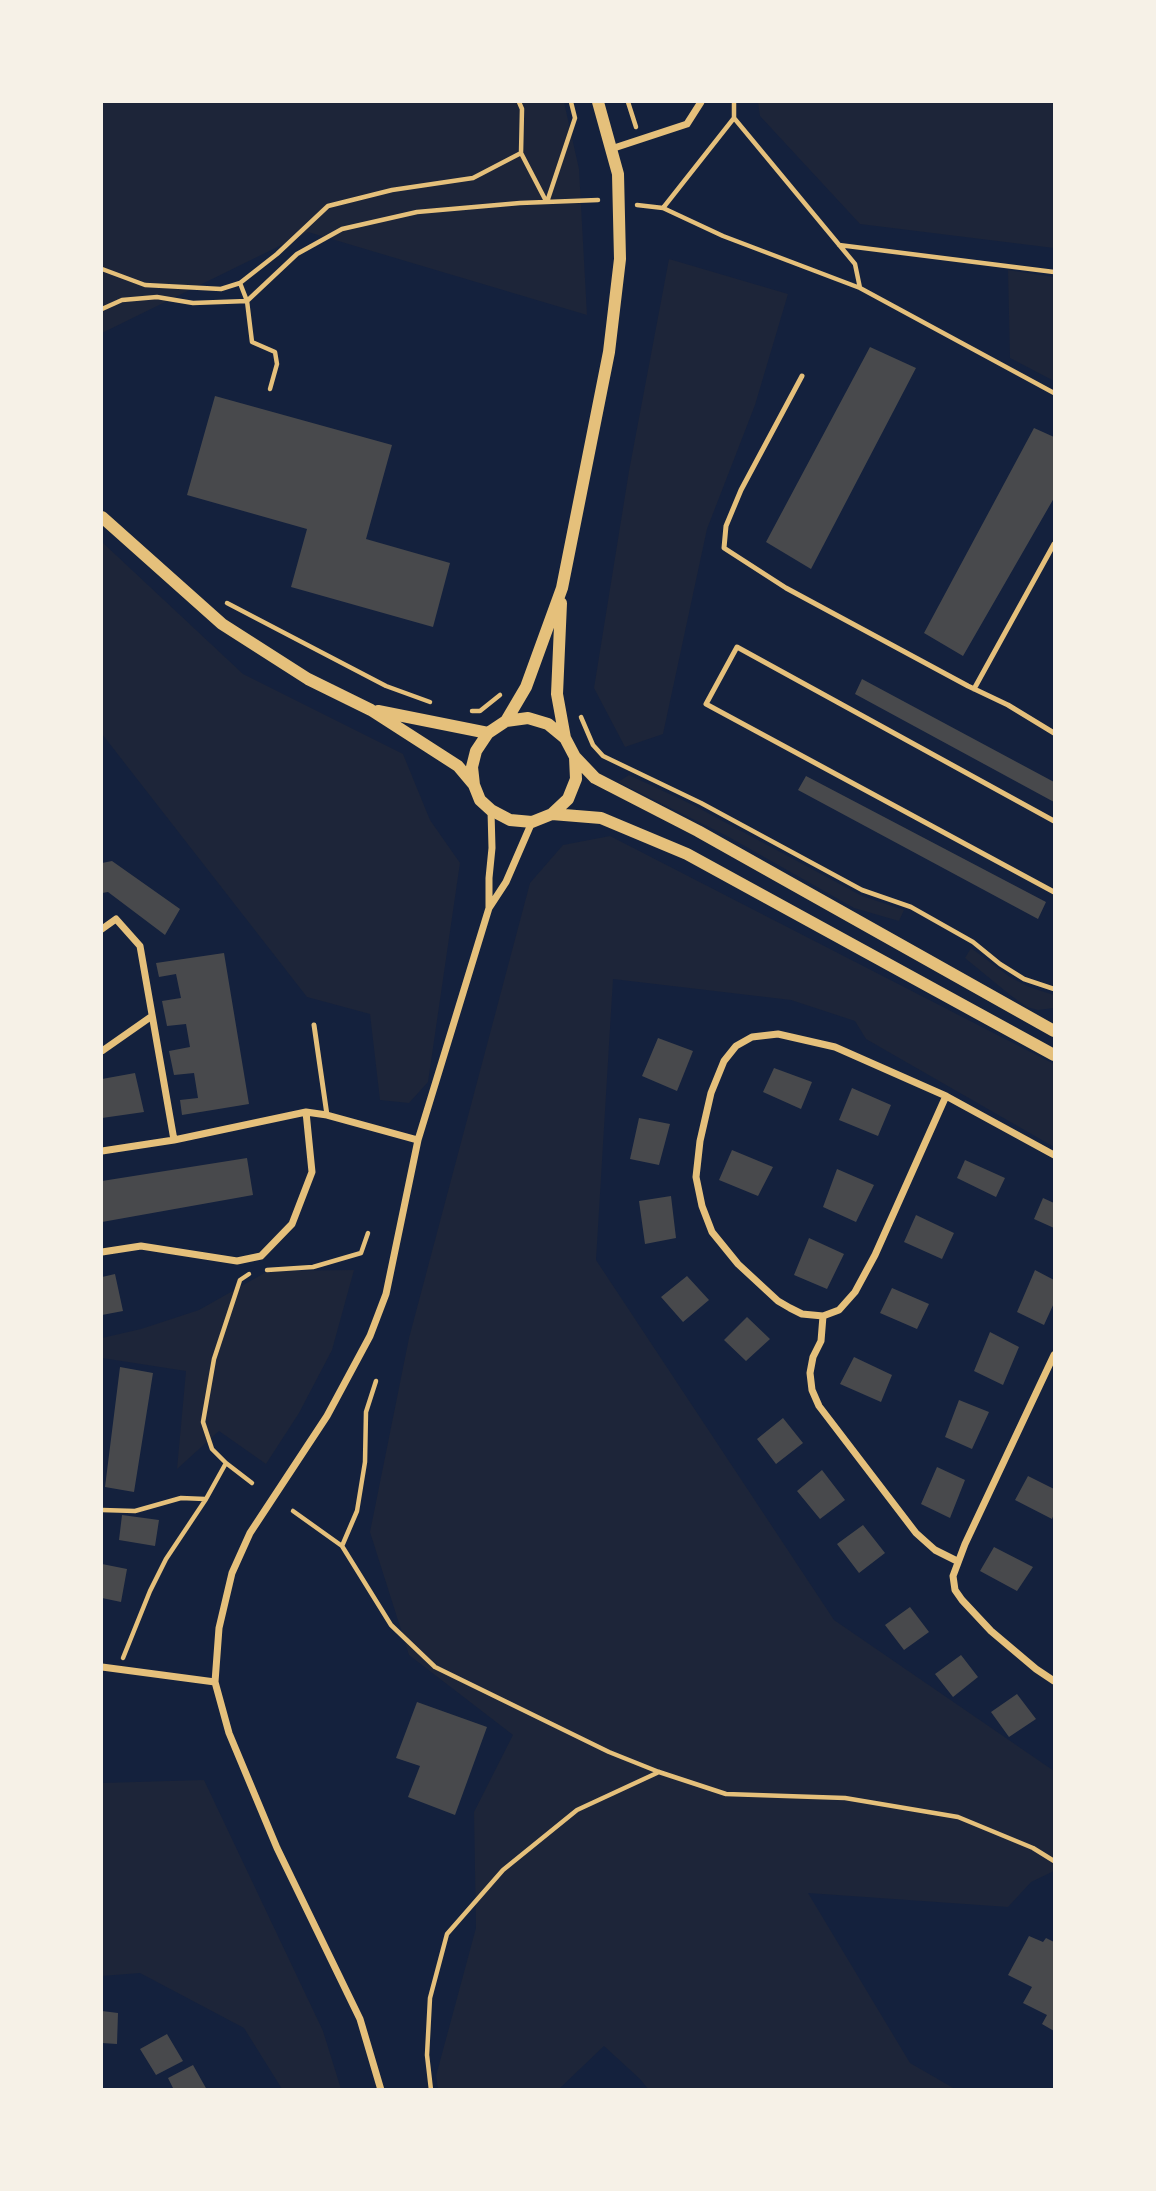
<!DOCTYPE html>
<html>
<head>
<meta charset="utf-8">
<style>
  body { margin:0 }
  #map { position:relative; width:1156px; height:2191px; overflow:hidden; background:#14213d; font-family:"Space Grotesk",sans-serif }
  canvas { display:block }
  .frame { position:absolute; inset:0; border:103px solid #f6f1e7; pointer-events:none }
</style>
</head>
<body>
<div id="map">
<canvas width="1156" height="2191"></canvas>
<div class="frame"></div>
</div>
<script>
const ctx = document.querySelector('canvas').getContext('2d');
ctx.lineJoin = 'round';
function fillPath(path, color) { ctx.fillStyle = color; ctx.fill(path, 'evenodd'); }
const shape = rows => new Path2D(rows.map(r => 'M' + r).join(''));
function strokePath(path, color, width, dash) { ctx.strokeStyle = color; ctx.lineWidth = width; ctx.lineCap = dash ? 'butt' : 'round'; ctx.setLineDash(dash || []); ctx.stroke(path); }
fillPath(shape([
  [102,102,564,102,579,169,587,315,308,232,102,333],
  [758,102,1054,102,1054,248,860,224,760,116],
  [669,259,788,294,755,405,707,529,663,734,625,747,594,688,629,471],
  [1008,270,1054,277,1054,381,1010,358],
  [102,542,243,674,403,754,430,820,460,863,428,1082,409,1103,380,1100,370,1014,307,997,102,734],
  [629,775,693,805,862,896,904,910,899,921,854,908,727,836,618,782],
  [610,836,1054,1064,1054,1147,866,1039,855,1021,791,1000,613,979,596,1260,834,1620,1054,1771,1054,1871,1031,1882,1008,1907,808,1893,910,2063,955,2089,648,2089,640,2079,604,2046,559,2089,438,2089,436,2076,476,1928,474,1812,513,1735,409,1655,370,1532,409,1338,530,883,563,845],
  [971,948,1010,977,1029,987,1054,995,1054,1008,1038,1010,1027,1007,1010,995,965,958],
  [354,1270,332,1350,299,1413,266,1464,219,1431,177,1469,186,1371,102,1358,102,1338,141,1329,199,1310,268,1271],
  [204,1780,323,2031,341,2089,282,2089,244,2028,140,1973,102,1976,102,1783]
]), '#1d2539');
fillPath(shape([
  [870,347,916,368,811,569,766,542],
  [215,396,392,445,366,539,450,563,433,627,291,587,307,529,187,495],
  [1034,428,1054,437,1054,498,963,656,924,633],
  [862,679,1054,782,1054,802,855,694],
  [806,776,1046,902,1038,919,798,790],
  [112,861,180,909,165,935,108,892,102,893,102,863],
  [224,953,249,1104,182,1115,180,1100,198,1098,194,1073,174,1075,169,1051,190,1047,186,1024,167,1026,162,1001,181,998,176,974,159,977,156,963],
  [658,1038,693,1051,677,1091,642,1076],
  [774,1068,812,1082,801,1109,763,1092],
  [135,1073,144,1112,102,1118,102,1079],
  [852,1088,891,1105,878,1136,839,1120],
  [639,1118,670,1124,659,1165,630,1159],
  [732,1150,773,1167,758,1196,719,1180],
  [247,1158,253,1195,102,1222,102,1181],
  [965,1160,1005,1178,996,1197,957,1178],
  [837,1169,874,1185,856,1222,823,1207],
  [671,1196,676,1238,645,1244,639,1201],
  [1043,1198,1054,1203,1054,1228,1034,1219],
  [916,1215,954,1233,942,1259,904,1242],
  [809,1238,844,1254,827,1289,794,1275],
  [1035,1270,1054,1280,1054,1303,1044,1325,1017,1312],
  [115,1274,123,1311,102,1315,102,1277],
  [687,1276,709,1300,683,1322,661,1297],
  [892,1288,929,1304,917,1329,880,1313],
  [747,1317,770,1339,746,1361,724,1340],
  [990,1332,1019,1347,1003,1385,974,1371],
  [854,1357,892,1375,881,1402,840,1384],
  [120,1367,153,1373,134,1492,105,1487],
  [959,1400,989,1412,972,1449,945,1437],
  [783,1418,803,1443,776,1464,757,1439],
  [937,1467,965,1480,950,1518,921,1504],
  [822,1470,845,1500,820,1519,797,1491],
  [1028,1476,1054,1489,1054,1514,1052,1519,1015,1500],
  [122,1515,159,1520,155,1546,119,1540],
  [863,1525,885,1553,859,1573,837,1544],
  [994,1547,1033,1567,1017,1591,980,1571],
  [102,1564,127,1569,121,1602,102,1598],
  [910,1607,929,1632,904,1650,885,1625],
  [961,1655,978,1677,953,1697,935,1674],
  [1017,1694,1036,1719,1009,1737,991,1712],
  [417,1702,487,1727,455,1815,408,1797,420,1766,396,1758],
  [1029,1936,1043,1942,1046,1938,1054,1942,1054,2031,1042,2024,1047,2015,1023,2003,1032,1987,1008,1975],
  [102,2011,118,2013,117,2044,102,2043],
  [167,2034,183,2061,156,2075,140,2049],
  [193,2065,207,2090,174,2090,168,2078]
]), '#48494c');
strokePath(shape([
  [628,102,636,127],
  [734,118,855,264,860,288],
  [521,153,546,201],
  [547,202,575,118,571,102],
  [637,205,663,208,723,236,860,288,1054,393],
  [663,208,734,118,734,102],
  [839,245,1054,272],
  [102,269,145,285,221,289,240,283,277,254,328,206,392,190,473,178,521,153,522,109,519,102],
  [240,283,247,301,252,342,275,352,277,364,270,389],
  [102,309,122,300,157,297,193,303,247,301,297,254,342,229,417,212,520,203,598,200],
  [227,603,386,686,430,702],
  [472,711,480,711,500,695],
  [581,717,593,745,603,756,701,803,862,890,911,907,973,942,1000,964,1024,979,1054,989],
  [267,1270,313,1267,361,1253,368,1233],
  [226,1463,212,1449,203,1422,214,1359,240,1280,249,1274],
  [102,1510,135,1511,181,1498,205,1499],
  [293,1511,342,1546,391,1625,435,1667,609,1752,659,1772,726,1794,845,1798,958,1817,1033,1848,1054,1861],
  [342,1546,357,1511,365,1462,366,1412,376,1381],
  [123,1658,150,1591,166,1559,206,1499,226,1463,252,1483],
  [431,2090,427,2055,430,1998,447,1934,503,1870,577,1810,659,1772]
]), '#e5c07b', 4.5);
strokePath(shape([
  [802,376,741,490,726,526,724,548,786,588,968,686,1008,705,1054,733],
  [974,689,1054,544],
  [1054,821,737,647,706,704,1054,892],
  [314,1025,327,1115]
]), '#e5c07b', 5);
strokePath(shape([
  [611,149,687,124,701,102],
  [489,907,489,878,492,848,491,811],
  [102,929,116,919,140,946,174,1140],
  [102,1051,152,1016],
  [946,1096,875,1255,855,1292,839,1310,823,1316,802,1314,790,1308,778,1301,738,1264,712,1232,702,1206,696,1177,700,1141,711,1093,724,1061,736,1046,752,1037,778,1034,835,1047,946,1096,1054,1155],
  [102,1151,174,1140,306,1112,327,1115,418,1140],
  [102,1252,141,1246,237,1261,261,1256,292,1224,312,1172,306,1112],
  [823,1316,821,1341,813,1357,810,1373,812,1390,819,1406,916,1533,935,1550,957,1561],
  [1054,1355,965,1544,953,1576,955,1590,962,1600,991,1631,1036,1669,1054,1681],
  [102,1667,215,1682],
  [381,2090,360,2019,277,1848,229,1733,215,1682,219,1628,232,1573,250,1533,327,1416,370,1336,386,1294,418,1140,489,908,506,882,532,822]
]), '#e5c07b', 7);
strokePath(shape([
  [102,517,222,624,308,679,371,710,458,766,474,785,480,800,491,810,510,820,532,822,552,814,601,818,687,854,1054,1055],
  [561,603,557,694,565,738],
  [378,711,488,733],
  [506,721,526,687,562,588,609,352,620,259,618,174,598,102],
  [474,785,472,767,476,751,488,733,506,721,528,718,548,724,565,738,575,757,595,778,698,831,1054,1031],
  [552,814,568,799,576,779,575,757]
]), '#e5c07b', 12);
</script>
</body>
</html>
